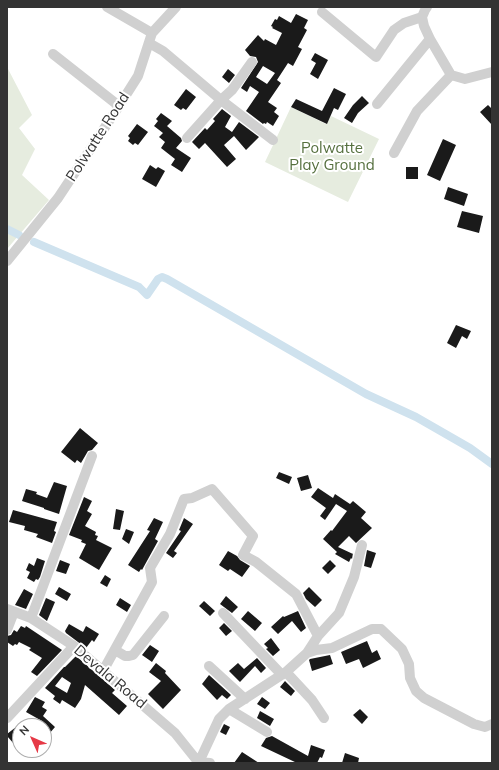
<!DOCTYPE html>
<html>
<head>
<meta charset="utf-8">
<style>
  body { margin:0 }
  #map { position:relative; width:499px; height:770px; overflow:hidden; background:#fff; font-family:Mulish,sans-serif }
  canvas { display:block }
  .frame { position:absolute; inset:0; border:8px solid #333; pointer-events:none }
  .north { position:absolute; left:12px; top:718px; width:40px; height:40px; box-sizing:border-box; background:#fff; border:1px solid #adadad; border-radius:50%; rotate:315deg; font-size:11px; font-weight:700; line-height:16px; text-align:center; color:#333 }
  .north::after { content:''; display:block; margin:auto; width:14px; height:18px; background:#e63946; clip-path:polygon(50% 0,100% 100%,50% 72%,0 100%) }
</style>
</head>
<body>
<div id="map">
<canvas width="499" height="770"></canvas>
<div class="frame"></div>
<div class="north">N</div>
</div>
<script>
const ctx = document.querySelector('canvas').getContext('2d');
ctx.lineJoin = 'round';
function fillPath(path, color) { ctx.fillStyle = color; ctx.fill(path, 'evenodd'); }
const shape = rows => new Path2D(rows.map(r => 'M' + r).join(''));
function strokePath(path, color, width, dash) { ctx.strokeStyle = color; ctx.lineWidth = width; ctx.lineCap = dash ? 'butt' : 'round'; ctx.setLineDash(dash || []); ctx.stroke(path); }
function drawText(font, color, halo, rows, align = 'center') {
  ctx.font = font + ' Mulish,sans-serif'; ctx.lineWidth = 4; ctx.setLineDash([]); ctx.textBaseline = 'middle'; ctx.strokeStyle = halo; ctx.fillStyle = color; for (const [text, x, y, turn = 0] of rows) {
    ctx.save(); ctx.translate(x, y); ctx.rotate((+turn || 0) * Math.PI / 180); ctx.textAlign = isNaN(turn) ? turn : align; if (halo) ctx.strokeText(text, 0, 0); ctx.fillText(text, 0, 0); ctx.restore();
  }
}
fillPath(shape([
  [7,67,32,115,19,128,35,149,22,175,49,200,7,249],
  [291,107,326,124,331,116,379,139,348,202,265,162]
]), '#e6ecdf');
strokePath(shape([
  [7,229,19,235],
  [34,242,139,287,147,295,158,279,162,277,167,279,366,394,416,417,470,448,492,464]
]), '#cfe2ee', 8);
fillPath(shape([
  [296,14,308,20,304,28,307,30,298,47,302,49,293,66,288,63,277,80,281,83,268,102,277,108,274,112,279,116,273,126,267,122,266,124,264,123,263,124,246,111,259,92,250,86,247,92,241,88,258,62,256,57,250,56,245,50,258,35,264,41,265,39,276,45,282,33,272,28,273,27,271,26,275,19,277,20,279,16,291,23],
  [263,66,275,73,267,84,256,77],
  [315,53,328,60,318,79,310,74,316,63,311,60],
  [228,69,235,75,229,83,222,77],
  [334,88,346,94,338,110,334,108,327,124,291,107,296,99,322,111],
  [186,89,196,97,186,110,183,108,181,110,174,105],
  [362,96,369,103,358,113,352,123,344,118,353,105],
  [488,105,492,109,492,125,480,112],
  [222,109,231,116,225,127,232,132,239,122,259,137,246,150,234,136,224,145,236,159,227,167,205,143,199,149,192,142,205,128,207,130,215,121,213,119],
  [161,113,172,121,167,126,181,138,182,141,176,148,191,158,182,172,171,165,175,159,161,148,165,142,159,137,163,133,154,126,158,121,156,119],
  [137,124,148,132,138,145,135,143,133,145,128,141,130,138,128,136],
  [443,139,456,145,440,181,427,175],
  [150,165,156,169,158,167,165,171,156,187,142,179],
  [406,167,418,167,418,179,406,179],
  [448,187,468,194,464,206,444,199],
  [462,211,483,216,479,233,457,227],
  [456,325,471,331,467,339,462,336,456,348,447,343],
  [80,428,98,443,92,450,88,451,81,463,77,460,75,463,61,452],
  [279,472,292,477,289,484,276,478],
  [308,475,312,488,301,491,297,478],
  [54,482,67,486,59,514,44,509,44,508,22,501,26,489,37,492,36,494,47,498],
  [318,488,333,498,335,494,350,504,353,501,366,512,361,518,372,528,356,543,349,536,338,547,353,554,353,553,352,559,351,558,349,562,335,554,337,552,323,539,331,530,332,531,347,511,336,504,325,520,320,516,326,508,311,497],
  [84,497,92,501,87,511,92,514,85,526,96,532,95,535,98,536,96,540,112,548,99,570,79,558,86,544,81,542,82,540,69,535],
  [116,509,124,511,120,530,113,529],
  [13,510,57,522,54,531,56,532,52,543,36,537,38,534,24,530,25,526,9,522],
  [154,518,163,522,155,539,158,541,142,570,141,569,139,572,128,565,150,531,147,530],
  [184,518,193,524,174,551,177,553,173,558,166,553,181,531,179,530],
  [126,529,134,532,129,544,122,539],
  [367,550,376,553,371,568,364,566],
  [228,551,237,556,240,560,250,566,242,577,230,569,228,571,219,565],
  [37,558,45,561,40,577,38,580,36,579,34,582,27,578,30,572,26,570,29,563,34,566],
  [60,560,70,564,66,574,56,571],
  [330,560,336,566,328,574,322,568],
  [105,575,111,579,107,587,100,583],
  [59,587,71,594,67,601,55,594],
  [309,587,322,600,315,607,306,599,303,593],
  [24,589,33,594,26,609,15,605],
  [226,596,238,607,232,613,220,604],
  [46,598,55,602,47,621,39,615],
  [120,598,131,605,127,612,116,605],
  [204,601,215,611,210,616,199,606],
  [248,611,262,623,255,631,241,619],
  [298,611,306,628,301,632,292,621,278,634,271,627,283,616,284,617],
  [224,623,232,631,226,636,219,628],
  [69,624,83,632,86,626,99,634,94,642,92,640,86,648,66,633,65,631],
  [21,626,25,628,26,626,62,650,37,676,31,672,42,658,29,650,31,648,19,642,17,645,15,644,13,646,7,642,7,636,11,635,14,630,17,632],
  [271,638,280,650,273,656,266,649,268,648,264,644],
  [367,641,372,653,377,650,381,659,363,668,359,659,346,664,341,652],
  [150,645,159,651,152,662,142,655],
  [330,655,333,664,312,671,309,660,310,659],
  [76,656,115,690,112,693,127,706,119,715,85,685,81,699,75,708,62,700,60,704,53,699,55,696,45,688,64,667,65,667],
  [62,677,71,683,67,693,55,686],
  [257,658,266,668,261,673,255,666,240,682,229,671,238,663,244,669],
  [156,663,166,671,165,673,181,690,163,709,148,694,161,681,149,672],
  [209,675,231,695,227,699,222,695,217,700,202,684],
  [285,681,295,691,291,696,280,687],
  [35,697,45,702,42,707,47,710,43,716,55,727,49,734,44,730,44,726,38,726,42,721,26,712],
  [262,697,270,703,265,709,257,704],
  [360,709,368,717,362,724,353,715],
  [260,711,274,719,270,726,257,718],
  [224,724,230,727,226,735,220,732],
  [16,727,20,732,20,740,14,744,7,736,7,734],
  [272,736,308,756,311,745,325,750,322,758,320,757,317,763,297,763,261,746,266,738],
  [242,752,259,763,234,763],
  [345,753,359,758,358,763,342,763]
]), '#1a1a1a');
strokePath(shape([
  [107,7,152,33],
  [427,7,425,10,422,17,424,26,430,39,451,75,465,79,492,72],
  [322,12,376,57,394,30,404,23,422,17],
  [149,43,163,51,221,100,273,140],
  [53,54,119,106],
  [377,104,430,39],
  [187,138,221,100,232,90,252,62],
  [394,153,417,111,451,75],
  [7,261,58,198,119,106,138,76,152,33,176,7],
  [7,609,31,618,74,646,175,733,199,763],
  [223,613,282,675],
  [31,618,92,456],
  [7,630,14,612],
  [115,650,125,656,129,656,133,655,164,616],
  [307,653,318,636,339,613,354,577,362,545],
  [209,666,245,699],
  [103,671,152,582,150,568,170,534,184,499,192,498,212,489,253,536,243,555,256,562,296,594,318,636],
  [286,672,312,700,324,718],
  [229,709,267,732],
  [7,718,74,646],
  [210,763,199,762,219,719,229,709,286,672,307,653,316,650,332,648,372,629,381,629,402,649,409,664,410,678,416,691,424,698,474,724,485,727,492,724]
]), '#d0d0d0', 10);
drawText('15px', '#333', '#fff', [
  ["Polwatte Road",98,137,-57],
  ["Devala Road",110,677,40]
]);
drawText('15px', '#56703f', '#fff', [
  ["Polwatte",332,148],
  ["Play Ground",332,165]
]);
</script>
</body>
</html>
